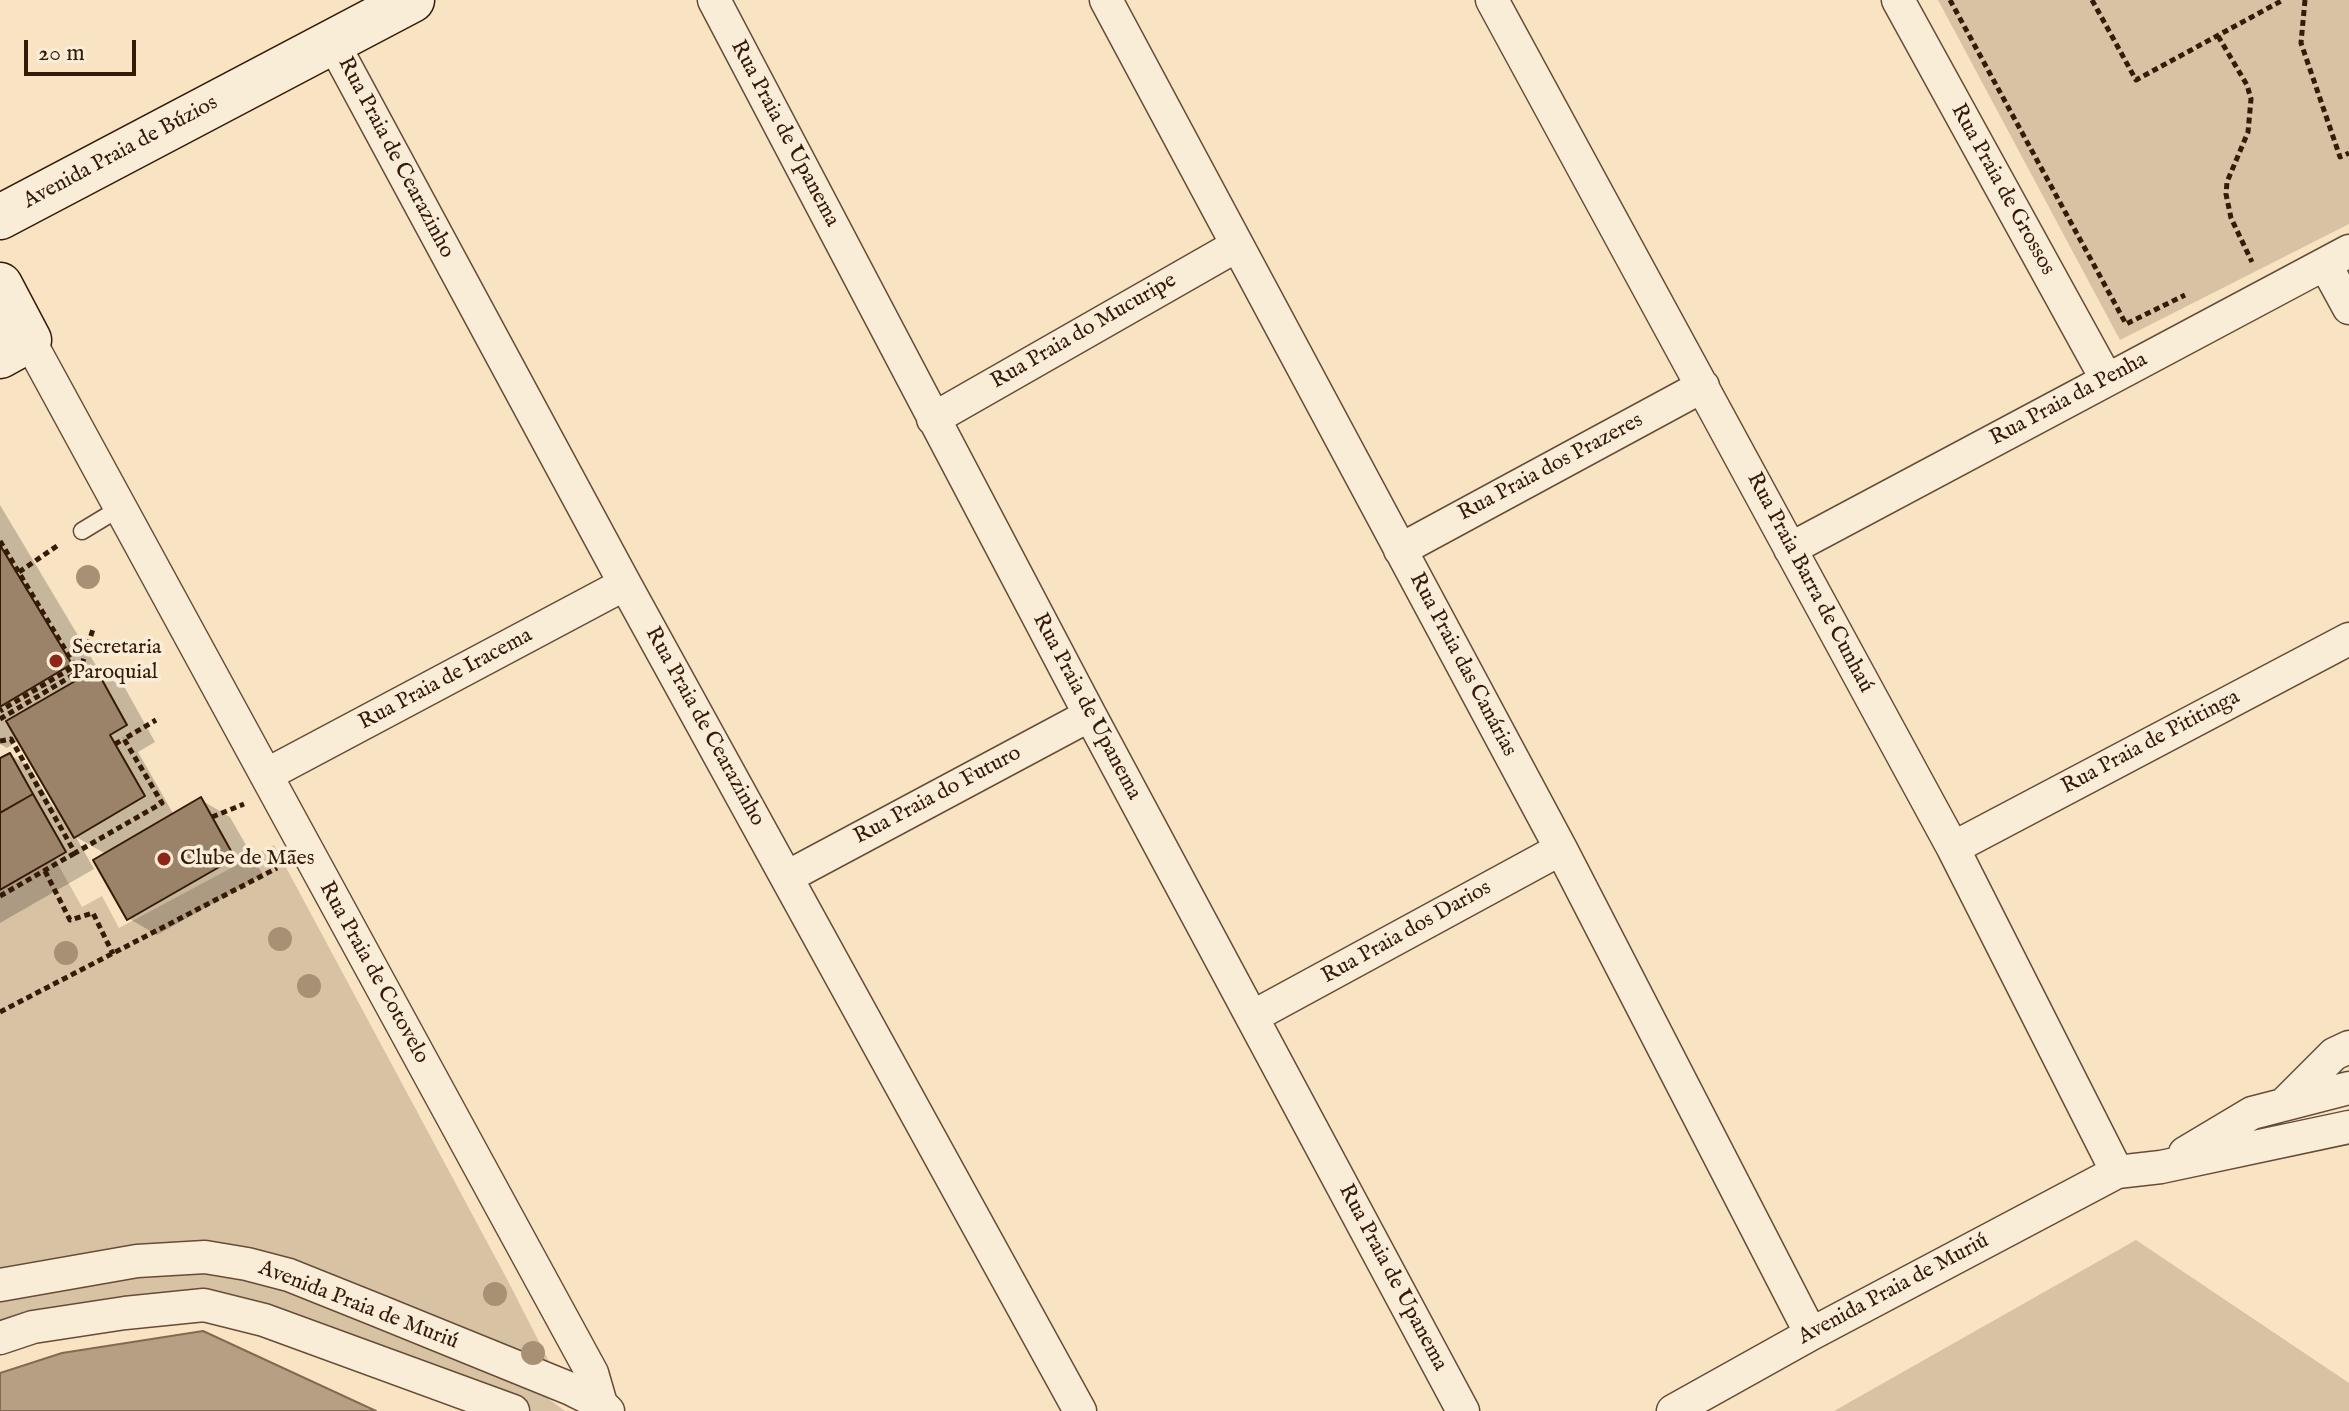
<!DOCTYPE html>
<html>
<head>
<meta charset="utf-8">
<style>
  body { margin:0 }
  #map { position:relative; width:2349px; height:1411px; overflow:hidden; background:#f8e4c3; font-family:"IM FELL English",serif }
  canvas { display:block }
  .scale { position:absolute; left:24px; top:40px; width:112px; height:36px; box-sizing:border-box; border:4px solid #351a07; border-top:0; padding-left:10px; font-size:24px; line-height:28px; white-space:nowrap; color:#351a07; -webkit-text-stroke:6px #faedd8; paint-order:stroke }
</style>
</head>
<body>
<div id="map">
<canvas width="2349" height="1411"></canvas>
<div class="scale">20 m</div>
</div>
<script>
const ctx = document.querySelector('canvas').getContext('2d');
ctx.lineJoin = 'round';
function fillPath(path, color) { ctx.fillStyle = color; ctx.fill(path, 'evenodd'); }
const shape = rows => new Path2D(rows.map(r => 'M' + r).join(''));
function strokePath(path, color, width, dash) { ctx.strokeStyle = color; ctx.lineWidth = width; ctx.lineCap = dash ? 'butt' : 'round'; ctx.setLineDash(dash || []); ctx.stroke(path); }
function drawText(font, color, halo, rows, align = 'center') {
  ctx.font = font + ' "IM FELL English",serif'; ctx.lineWidth = 7; ctx.setLineDash([]); ctx.textBaseline = 'middle'; ctx.strokeStyle = halo; ctx.fillStyle = color; for (const [text, x, y, turn = 0] of rows) {
    ctx.save(); ctx.translate(x, y); ctx.rotate((+turn || 0) * Math.PI / 180); ctx.textAlign = isNaN(turn) ? turn : align; if (halo) ctx.strokeText(text, 0, 0); ctx.fillText(text, 0, 0); ctx.restore();
  }
}
fillPath(shape([
  [1938,0,2349,0,2349,224,2120,340],
  [274,845,508,1281,557,1377,274,1256,0,1271,0,890,55,859,82,907,102,896,119,928],
  [2136,1240,2349,1383,2349,1411,1834,1411],
  [194,1267,252,1273,545,1396,565,1411,528,1411,291,1317,0,1324,0,1299]
]), '#d7c2a3');
const water = shape([
  [203,1331,376,1411,0,1411,0,1373,62,1353,203,1331]
]);
fillPath(water, '#b69f83');
strokePath(water, '#826a51', 2);
fillPath(shape([
  [0,505,101,674,125,688,155,742,138,752,174,815,201,800,230,817,263,875,157,935,128,918,106,854,76,837,94,869,0,923,0,761,10,755,29,766,53,807,61,812,19,740,7,748,0,744]
]), '#0003');
const building = shape([
  [0,545,72,664,0,707,0,545],
  [96,669,127,725,110,735,145,796,74,838,6,721,96,669],
  [10,753,33,794,0,813,0,758,10,753],
  [33,794,66,852,0,890,0,813,33,794],
  [201,797,235,858,127,920,93,860,201,797]
]);
fillPath(building, '#9a8369');
strokePath(building, '#351a07', 2);
const service = shape([
  [82,531,120,508]
]);
const minor = shape([
  [714,0,1090,715,1463,1411],
  [1106,0,1561,849,1811,1334],
  [1492,0,1953,848,2117,1172],
  [1898,0,2107,380],
  [332,41,625,584,1080,1411],
  [2325,264,2349,308],
  [29,340,592,1373,601,1404,600,1411],
  [933,419,1236,246],
  [1790,549,2349,251],
  [1400,550,1703,386],
  [266,775,625,584],
  [1953,848,2349,639],
  [787,877,1090,715],
  [1252,1017,1561,849],
  [2283,1105,2334,1054,2349,1047],
  [2185,1153,2252,1113,2349,1088],
  [0,1285,137,1261,205,1257,247,1264,289,1275,374,1309,571,1389,601,1404,608,1411],
  [0,1338,33,1327,125,1313,204,1305,264,1320,513,1411],
  [1673,1411,1811,1334,2117,1172,2161,1167,2349,1127]
]);
const secondary = shape([
  [0,217,412,0],
  [0,285,29,340,0,356]
]);
strokePath(service, '#664c36', 19);
strokePath(minor, '#664c36', 35);
strokePath(secondary, '#351a07', 47);
strokePath(shape([
  [1950,0,2126,324,2185,295],
  [2092,0,2136,80,2283,0],
  [2305,0,2301,43,2340,157,2349,153],
  [2218,36,2247,85,2251,99,2248,132,2227,182,2226,194,2231,218,2252,262],
  [0,541,75,666,0,711],
  [19,572,57,546],
  [0,719,80,671,93,629],
  [0,741,11,739,75,853,162,803,124,739,156,720],
  [115,744,124,739],
  [212,817,244,804],
  [45,871,70,920,93,913,113,954],
  [0,896,75,853],
  [0,1012,277,868]
]), '#351a07', 5, [6, 4]);
strokePath(service, '#faedd8', 16);
strokePath(minor, '#faedd8', 32);
strokePath(secondary, '#faedd8', 44);
ctx.fillStyle = '#a89075';
for (const [x, y] of [
  [88,577],
  [280,939],
  [66,953],
  [309,986],
  [495,1294],
  [533,1353]
]) { ctx.beginPath(); ctx.arc(x, y, 12, 0, 2 * Math.PI); ctx.fill(); }
for (const [x, y, r, color] of [
  [56,661,8,"#8f2418"],
  [164,859,8,"#8f2418"]
]) { const dot = new Path2D(); dot.arc(x, y, r, 0, 2 * Math.PI); ctx.fillStyle = color; ctx.fill(dot); strokePath(dot, '#faedd8', 3); }
drawText('22px', '#351a07', '#faedd8', [
  ["Rua Praia de Upanema",784,134,62],
  ["Avenida Praia de Búzios",121,153,-28],
  ["Rua Praia de Cearazinho",395,158,62],
  ["Rua Praia de Grossos",2002,190,61],
  ["Rua Praia do Mucuripe",1084,332,-30],
  ["Rua Praia da Penha",2069,400,-28],
  ["Rua Praia dos Prazeres",1551,468,-28],
  ["Rua Praia Barra de Cunhaú",1809,583,62],
  ["Rua Praia das Canárias",1462,665,62],
  ["Rua Praia de Iracema",446,680,-28],
  ["Rua Praia de Upanema",1086,707,62],
  ["Rua Praia de Cearazinho",704,727,61],
  ["Rua Praia de Pititinga",2151,743,-28],
  ["Rua Praia do Futuro",938,796,-28],
  ["Rua Praia dos Darios",1407,933,-29],
  ["Rua Praia de Cotovelo",373,973,61],
  ["Rua Praia de Upanema",1392,1278,62],
  ["Avenida Praia de Muriú",1894,1290,-28],
  ["Avenida Praia de Muriú",358,1306,21]
]);
drawText('22px', '#351a07', '#faedd8', [
  ["Secretaria",72,648],
  ["Paroquial",72,673],
  ["Clube de Mães",180,859]
], 'left');
</script>
</body>
</html>
